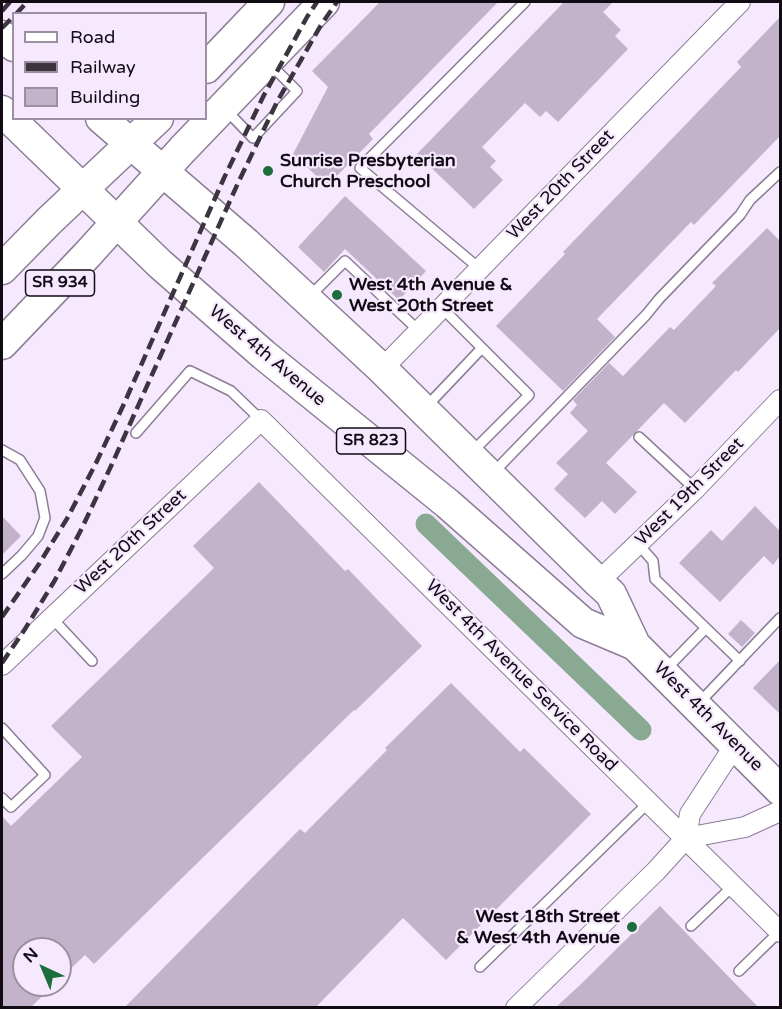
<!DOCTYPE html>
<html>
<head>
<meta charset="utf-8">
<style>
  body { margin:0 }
  #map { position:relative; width:782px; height:1009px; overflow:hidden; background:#f6e9fe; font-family:"Varela Round",sans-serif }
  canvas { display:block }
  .frame { position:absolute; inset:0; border:3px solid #110b14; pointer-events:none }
  .legend { position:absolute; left:12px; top:12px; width:195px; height:108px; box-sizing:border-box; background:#f6e9fe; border:2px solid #9a90a0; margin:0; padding:8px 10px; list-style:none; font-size:18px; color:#110b14 }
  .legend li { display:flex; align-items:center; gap:12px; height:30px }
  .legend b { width:30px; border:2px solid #9a90a0 }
  .north { position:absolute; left:12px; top:937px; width:60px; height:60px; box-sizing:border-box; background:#f6e9fe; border:2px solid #9a90a0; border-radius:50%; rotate:316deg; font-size:16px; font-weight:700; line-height:24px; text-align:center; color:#110b14 }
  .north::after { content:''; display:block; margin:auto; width:21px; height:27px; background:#1e6d3d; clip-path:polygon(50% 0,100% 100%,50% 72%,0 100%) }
</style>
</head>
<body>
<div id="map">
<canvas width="782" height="1009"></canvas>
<div class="frame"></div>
<ul class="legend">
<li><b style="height:8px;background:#fff"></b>Road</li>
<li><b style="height:8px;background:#3c3540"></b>Railway</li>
<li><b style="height:16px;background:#c2b3cb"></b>Building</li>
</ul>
<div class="north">N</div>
</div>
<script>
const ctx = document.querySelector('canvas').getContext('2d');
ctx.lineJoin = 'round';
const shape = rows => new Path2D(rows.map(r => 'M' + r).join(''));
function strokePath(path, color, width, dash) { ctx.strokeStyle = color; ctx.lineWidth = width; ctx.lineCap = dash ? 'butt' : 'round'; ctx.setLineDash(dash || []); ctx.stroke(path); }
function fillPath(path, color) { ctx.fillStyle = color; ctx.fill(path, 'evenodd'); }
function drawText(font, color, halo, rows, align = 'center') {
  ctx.font = font + ' "Varela Round",sans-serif'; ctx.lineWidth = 4.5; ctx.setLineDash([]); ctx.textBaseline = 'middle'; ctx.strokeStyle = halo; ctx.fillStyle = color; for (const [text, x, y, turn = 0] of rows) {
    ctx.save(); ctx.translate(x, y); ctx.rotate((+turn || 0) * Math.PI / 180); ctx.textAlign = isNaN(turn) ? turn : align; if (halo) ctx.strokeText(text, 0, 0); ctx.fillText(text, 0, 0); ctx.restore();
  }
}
strokePath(shape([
  [426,524,641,730]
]), '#8aa992', 21);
fillPath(shape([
  [380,2,498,2,369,134,373,139,327,186,293,154,328,87,312,71],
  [564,2,613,2,603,12,621,30,615,36,628,49,558,122,546,111,540,117,525,103,482,147,496,161,490,167,503,180,474,209,417,154],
  [780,17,780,136,694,225,691,222,597,319,615,337,563,391,496,326,565,254,563,252,741,67,737,62],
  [345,196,426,271,399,300,345,249,324,272,298,247],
  [767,228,780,241,780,328,738,372,736,370,685,423,664,403,606,463,637,492,615,514,602,501,585,518,554,489,568,474,556,463,588,431,570,413,577,405,573,400,609,363,623,376,670,327,674,330,716,286,712,283],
  [259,482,345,571,348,569,422,646,355,711,354,710,94,964,85,955,60,979,60,949,24,949,24,985,54,985,30,1008,2,1008,2,816,11,826,82,757,51,726,214,568,193,546],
  [755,506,780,531,780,556,773,565,764,556,720,602,679,563,711,530,722,541],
  [2,516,21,536,2,555],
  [741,620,755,633,742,647,728,634],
  [780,660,780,714,753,688],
  [451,683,520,752,524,748,591,814,446,960,403,918,315,1008,124,1008,300,829,305,833,387,750,385,748],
  [660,906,759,1008,555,1008,580,985]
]), '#c2b3cb');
const lane = shape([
  [227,111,253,138,297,91,270,64],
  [480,269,360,168,525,2],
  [309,297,345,261,419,331],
  [442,308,529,395,471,453],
  [426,407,482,348],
  [136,433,190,371,231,391,261,420],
  [639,437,695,489],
  [2,450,20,460,40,491,45,518,38,536,22,555,2,574],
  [492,474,646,315,659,299,740,215,750,200,780,172],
  [638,544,653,561,655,579,740,661],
  [51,617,92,661],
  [666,669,706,628],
  [698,704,780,618],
  [2,728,45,775,11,807,2,798],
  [691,926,734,885],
  [480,967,649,802],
  [739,971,780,931]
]);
const street = shape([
  [382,369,740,2],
  [598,582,695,489,780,400],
  [2,665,261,420,780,932],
  [686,838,690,814,735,745],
  [516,1008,656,871,686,838,745,827,780,811]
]);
const primary = shape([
  [2,36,14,46],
  [206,68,269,2],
  [2,111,160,264,264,355,448,504,583,623,635,645],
  [101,118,246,243,382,369,598,582,611,594,635,645,780,790],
  [2,269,49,221,158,118],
  [2,344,87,255,182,150,324,2]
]);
strokePath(lane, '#8c7d95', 12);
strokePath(street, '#8c7d95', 22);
strokePath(primary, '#8c7d95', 33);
strokePath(lane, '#fff', 9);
strokePath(street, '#fff', 20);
strokePath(primary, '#fff', 30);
strokePath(shape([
  [2,11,10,2],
  [16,14,27,2],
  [2,28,14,16],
  [2,617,39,564,68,517,96,463,123,406,224,178,264,95,307,17,317,2],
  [2,663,25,629,55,580,82,528,112,464,238,183,277,102,321,25,337,2]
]), '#3c3540', 4.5, [12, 6]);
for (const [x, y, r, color] of [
  [268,171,6,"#1e6d3d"],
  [337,295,6,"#1e6d3d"],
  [632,927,6,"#1e6d3d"]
]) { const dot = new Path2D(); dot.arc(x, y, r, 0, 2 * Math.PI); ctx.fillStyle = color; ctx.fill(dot); strokePath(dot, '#f6e9fe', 2); }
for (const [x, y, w] of [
  [60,283,69],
  [371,441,69]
]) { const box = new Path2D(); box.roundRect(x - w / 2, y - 13, w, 26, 4.5); ctx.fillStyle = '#f6e9fe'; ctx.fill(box); strokePath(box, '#110b14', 1.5); }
drawText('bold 16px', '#110b14', null, [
  ["SR 934",60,283],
  ["SR 823",371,441]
]);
drawText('bold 18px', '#110b14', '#f6e9fe', [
  ["Sunrise Presbyterian",280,161],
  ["Church Preschool",280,182],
  ["West 4th Avenue &",349,285],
  ["West 20th Street",349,306],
  ["West 18th Street",620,917,"right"],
  ["& West 4th Avenue",620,938,"right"]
], 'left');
drawText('18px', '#110b14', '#f6e9fe', [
  ["West 20th Street",561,185,-46],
  ["West 4th Avenue",267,356,40],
  ["West 19th Street",690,492,-45],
  ["West 20th Street",131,542,-43],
  ["West 4th Avenue Service Road",521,676,45],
  ["West 4th Avenue",708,717,45]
]);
</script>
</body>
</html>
